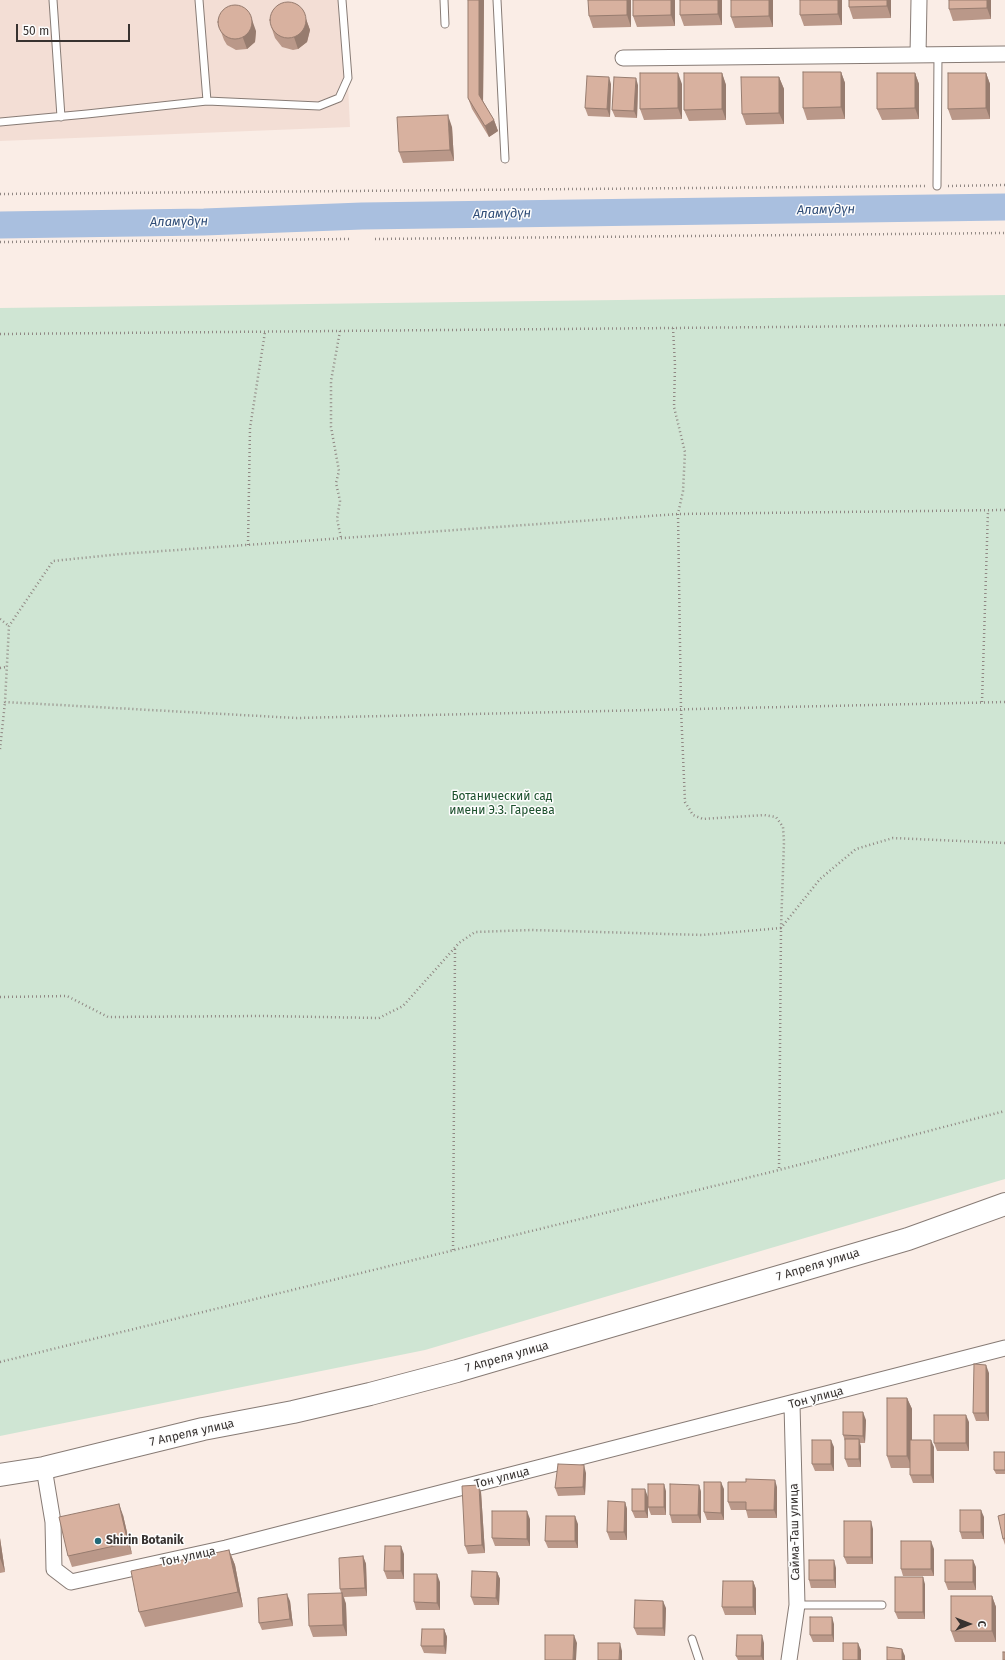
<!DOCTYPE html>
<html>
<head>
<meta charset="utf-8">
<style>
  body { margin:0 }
  #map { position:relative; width:1005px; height:1660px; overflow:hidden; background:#faede6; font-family:"Fira Sans",sans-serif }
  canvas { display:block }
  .north { position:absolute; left:949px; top:1604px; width:40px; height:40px; -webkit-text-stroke:3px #fdfdfd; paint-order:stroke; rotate:90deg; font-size:11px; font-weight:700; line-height:16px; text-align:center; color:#373230 }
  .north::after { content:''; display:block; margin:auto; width:14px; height:18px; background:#373230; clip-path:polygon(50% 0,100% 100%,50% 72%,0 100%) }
  .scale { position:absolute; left:16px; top:24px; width:114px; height:18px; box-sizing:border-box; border:2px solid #373230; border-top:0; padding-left:5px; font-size:12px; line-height:14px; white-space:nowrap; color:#373230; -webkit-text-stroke:3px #fdfdfd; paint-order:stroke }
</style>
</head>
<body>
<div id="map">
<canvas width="1005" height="1660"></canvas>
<div class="north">С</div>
<div class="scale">50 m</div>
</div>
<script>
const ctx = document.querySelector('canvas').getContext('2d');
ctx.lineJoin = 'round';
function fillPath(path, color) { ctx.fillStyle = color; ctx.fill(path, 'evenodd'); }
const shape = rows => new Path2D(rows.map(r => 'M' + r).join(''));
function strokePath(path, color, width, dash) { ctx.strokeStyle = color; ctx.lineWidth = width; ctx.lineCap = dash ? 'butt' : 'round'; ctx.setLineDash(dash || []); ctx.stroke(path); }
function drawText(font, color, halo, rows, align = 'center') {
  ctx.font = font + ' "Fira Sans",sans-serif'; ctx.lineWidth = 3; ctx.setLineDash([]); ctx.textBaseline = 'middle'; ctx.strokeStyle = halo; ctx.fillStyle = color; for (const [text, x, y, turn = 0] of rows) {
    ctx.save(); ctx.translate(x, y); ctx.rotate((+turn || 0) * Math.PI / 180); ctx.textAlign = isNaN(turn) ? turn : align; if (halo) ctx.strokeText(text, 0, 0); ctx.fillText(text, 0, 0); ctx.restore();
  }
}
fillPath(shape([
  [0,0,344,0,350,127,0,141]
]), '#f3ded5');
fillPath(shape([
  [1005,295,1005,1179,425,1350,0,1436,0,308]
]), '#cfe5d3');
strokePath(shape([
  [0,225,204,222,362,216,1005,207]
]), '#a9bfdf', 27);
const lane = shape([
  [53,0,61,117],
  [199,0,207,101],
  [444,0,445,24],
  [497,0,505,159],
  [0,122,87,114,207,101,319,106,339,98,348,78,342,0],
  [937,186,938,55],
  [797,1605,882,1605],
  [692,1639,699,1660]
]);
const street = shape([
  [918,55,919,0],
  [623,58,1005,54],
  [44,1468,53,1522,54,1569,71,1582,226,1548,1005,1348],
  [789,1660,797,1605,792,1404]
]);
const primary = shape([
  [0,1475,44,1468,203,1429,293,1412,370,1394,457,1371,908,1239,1005,1204]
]);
strokePath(lane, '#877b75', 9);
strokePath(street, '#877b75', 17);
strokePath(primary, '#877b75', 24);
strokePath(shape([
  [948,186,1005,185],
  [0,194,927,186],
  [375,239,1005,233],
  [0,242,351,239],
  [673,328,675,365,674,407,685,452,683,491,678,514,681,709,685,802,693,815,703,819,764,815,776,817,783,827,784,842,781,928,820,879,856,849,893,838,1005,843],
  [340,331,331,381,331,427,339,471,336,483,340,501,337,519,341,538],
  [0,334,1005,325],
  [1005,510,678,514,121,554,53,561,9,626,5,702,296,718,1005,702],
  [248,545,250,428,265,332],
  [0,619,9,626],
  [0,668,6,667],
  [982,702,988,510],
  [0,749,5,702],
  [0,997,67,996,108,1017,263,1016,379,1018,403,1006,459,943,475,932,532,930,702,935,781,928,779,1170],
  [453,1250,455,948],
  [0,1362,779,1170,1005,1111]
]), '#908783', 2.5, [1, 3]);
strokePath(lane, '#fff', 7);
strokePath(street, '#fff', 15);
strokePath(primary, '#fff', 22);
fillPath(shape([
  [468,0,484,0,483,101,494,120,498,131,489,137,472,109,468,98],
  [631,0,631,27,593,28,589,16],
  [675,0,675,26,637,27,633,16],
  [722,0,722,25,684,26,680,15],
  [773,0,773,27,735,28,731,17],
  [842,0,842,25,804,26,800,15],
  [891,0,891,18,853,19,849,7],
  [991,0,991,19,953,21,949,9],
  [306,19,310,30,307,42,298,49,293,50,282,47,275,38,271,26],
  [220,29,256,31,255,42,247,49,236,50,227,45,224,40],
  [841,72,845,83,845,119,807,120,803,108],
  [722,73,726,85,726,120,689,121,684,110],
  [915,73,919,84,919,119,882,120,877,109],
  [986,73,990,84,990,119,952,120,948,109],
  [779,77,784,89,784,124,746,125,742,114],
  [611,84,610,117,588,116,585,108],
  [682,84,682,119,644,120,640,109],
  [638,85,637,118,615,117,612,110],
  [452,127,454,161,403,163,399,152],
  [989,1373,989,1421,976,1421,973,1413],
  [907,1398,912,1409,912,1440,934,1447,934,1483,913,1483,910,1475,910,1468,891,1468,887,1456],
  [866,1420,865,1443,860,1443,861,1447,861,1467,848,1467,845,1459,845,1441,843,1435],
  [969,1422,969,1451,937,1451,934,1443],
  [834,1447,834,1471,815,1471,812,1464],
  [1005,1452,1005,1474,996,1474,994,1470],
  [586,1473,585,1495,558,1496,555,1488],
  [699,1485,701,1492,701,1523,672,1523,670,1515],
  [777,1487,777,1518,748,1518,746,1510,731,1510,728,1502],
  [724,1489,724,1520,707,1520,704,1512],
  [666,1491,666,1515,651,1515,648,1507],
  [481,1492,485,1553,468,1554,465,1546],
  [648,1497,648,1518,635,1518,632,1511],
  [625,1502,627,1509,627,1540,610,1540,607,1532],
  [1005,1514,1005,1545,1003,1539],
  [123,1515,132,1554,72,1567,68,1556],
  [984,1517,984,1539,962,1539,960,1532],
  [530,1519,530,1546,495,1546,492,1538],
  [578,1524,578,1548,548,1548,545,1541],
  [873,1529,873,1564,847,1564,844,1557],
  [0,1538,5,1572,0,1573],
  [934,1549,934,1576,903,1576,901,1569],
  [229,1550,235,1565,243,1607,145,1627,139,1612],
  [404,1554,404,1579,387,1579,384,1571],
  [363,1556,366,1564,367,1596,344,1597,346,1604,347,1636,313,1637,309,1626,341,1593,340,1589],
  [976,1567,976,1590,948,1590,945,1582],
  [836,1568,836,1588,811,1588,809,1580],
  [497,1572,500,1579,499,1605,474,1605,471,1597],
  [753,1581,756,1589,756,1615,725,1615,722,1607],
  [440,1582,440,1610,416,1610,414,1602],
  [925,1584,925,1619,898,1619,895,1612],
  [992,1596,996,1607,996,1642,955,1642,951,1631],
  [290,1601,293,1626,262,1630,259,1623],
  [666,1608,665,1636,637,1635,634,1628],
  [834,1624,834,1642,813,1642,810,1635],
  [444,1629,447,1637,446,1654,424,1653,421,1646],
  [764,1643,764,1660,738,1660,736,1656]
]), '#ba9889');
fillPath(shape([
  [479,0,484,0,483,106,479,95],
  [627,0,631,0,631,27,627,15],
  [671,0,675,0,675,26,671,15],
  [718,0,722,0,722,25,718,14],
  [769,0,773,0,773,27,769,16],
  [838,0,842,0,842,25,838,14],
  [887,0,891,0,891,18,887,6],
  [987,0,991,0,991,19,987,8],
  [250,14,256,31,255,42,247,49,243,38],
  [306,19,310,30,307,42,298,49,294,37],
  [841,72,845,83,845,119,841,107],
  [678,73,682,84,682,119,678,108],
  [722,73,726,85,726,120,722,109],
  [915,73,919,84,919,119,915,108],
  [986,73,990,84,990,119,986,108],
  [609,77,611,84,610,117,607,109],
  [779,77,784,89,784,124,779,113],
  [636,78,638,85,637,118,634,111],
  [448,115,452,127,454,161,450,150],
  [494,120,498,131,489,137,485,126],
  [986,1365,989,1373,989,1421,986,1413],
  [907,1398,912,1409,912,1468,907,1456],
  [863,1412,866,1420,865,1443,863,1436],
  [966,1415,969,1422,969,1451,966,1443],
  [859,1439,861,1447,861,1467,859,1459],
  [831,1440,834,1447,834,1471,831,1464],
  [931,1440,934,1447,934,1483,931,1475],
  [584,1465,586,1473,585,1495,583,1487],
  [775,1480,777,1487,777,1518,774,1510],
  [721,1482,724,1489,724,1520,721,1513],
  [664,1484,666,1491,666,1515,664,1507],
  [479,1485,481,1492,485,1553,482,1545],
  [699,1485,701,1492,701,1523,698,1515],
  [645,1489,648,1497,648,1518,645,1511],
  [625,1502,627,1509,627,1540,624,1532],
  [119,1504,123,1515,132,1554,128,1543],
  [981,1510,984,1517,984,1539,981,1532],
  [527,1511,530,1519,530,1546,527,1539],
  [575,1516,578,1524,578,1548,575,1541],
  [871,1521,873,1529,873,1564,871,1557],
  [0,1538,5,1572,0,1558],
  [931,1541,934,1549,934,1576,931,1569],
  [401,1546,404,1554,404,1579,401,1571],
  [229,1550,235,1565,243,1607,238,1592],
  [363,1556,366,1564,367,1596,365,1588],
  [834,1560,836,1568,836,1588,834,1580],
  [973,1560,976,1567,976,1590,973,1582],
  [497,1572,500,1579,499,1605,496,1598],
  [437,1574,440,1582,440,1610,437,1603],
  [923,1577,925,1584,925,1619,923,1612],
  [753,1581,756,1589,756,1615,753,1607],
  [342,1593,346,1604,347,1636,343,1625],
  [287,1594,290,1601,293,1626,290,1619],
  [992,1596,996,1607,996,1642,992,1631],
  [663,1601,666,1608,665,1636,663,1628],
  [832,1617,834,1624,834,1642,832,1635],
  [444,1629,447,1637,446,1654,444,1646],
  [574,1635,577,1643,576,1660,573,1660],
  [762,1635,764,1643,764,1660,763,1660,761,1656],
  [620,1643,622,1651,622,1660,619,1660],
  [858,1643,861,1650,861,1660,858,1660],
  [902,1649,905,1656,905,1660,902,1660]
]), '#977c6f');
const building = shape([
  [468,0,479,0,479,95,494,120,485,126,468,98,468,0],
  [588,0,627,0,627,15,589,16,588,0],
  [633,0,671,0,671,15,633,16,633,0],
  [680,0,718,0,718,14,680,15,680,0],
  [731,0,769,0,769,16,731,17,731,0],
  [800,0,838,0,838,14,800,15,800,0],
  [849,0,887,0,887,6,849,7,849,0],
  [949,0,987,0,987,8,949,9,949,0],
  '270 20a18 18 0 1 1 36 0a18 18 0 1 1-36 0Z',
  '218 22a17 17 0 1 1 34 0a17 17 0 1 1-34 0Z',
  [803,72,841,72,841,107,803,108,803,72],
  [640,73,678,73,678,108,640,109,640,73],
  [684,73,722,73,722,109,684,110,684,73],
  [877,73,915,73,915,108,877,109,877,73],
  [948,73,986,73,986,108,948,109,948,73],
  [587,76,609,77,607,109,585,108,587,76],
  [614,77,636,78,634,111,612,110,614,77],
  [741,77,779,77,779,113,742,114,741,77],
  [448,115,450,150,399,152,397,117,448,115],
  [974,1364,986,1365,986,1413,973,1413,974,1364],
  [887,1398,907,1398,907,1456,887,1456,887,1398],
  [843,1412,863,1412,863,1436,843,1435,843,1412],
  [934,1415,966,1415,966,1443,934,1443,934,1415],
  [845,1439,859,1439,859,1459,845,1459,845,1439],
  [812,1440,831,1440,831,1464,812,1464,812,1440],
  [910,1440,931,1440,931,1475,910,1475,910,1440],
  [994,1452,1005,1452,1005,1470,994,1470,994,1452],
  [558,1464,584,1465,583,1487,555,1488,558,1464],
  [746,1479,775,1480,774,1510,746,1510,746,1502,728,1502,728,1482,746,1482,746,1479],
  [704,1482,721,1482,721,1513,704,1512,704,1482],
  [648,1484,664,1484,664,1507,648,1507,648,1484],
  [670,1484,699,1485,698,1515,670,1515,670,1484],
  [479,1485,482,1545,465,1546,462,1486,479,1485],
  [632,1489,645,1489,645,1511,632,1511,632,1489],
  [608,1501,625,1502,624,1532,607,1532,608,1501],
  [119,1504,128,1543,68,1556,59,1517,119,1504],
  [960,1510,981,1510,981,1532,960,1532,960,1510],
  [492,1511,527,1511,527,1539,492,1538,492,1511],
  [1005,1514,1005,1538,1003,1539,998,1516,1005,1514],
  [546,1516,575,1516,575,1541,545,1541,546,1516],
  [844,1521,871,1521,871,1557,844,1557,844,1521],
  [901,1541,931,1541,931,1569,901,1569,901,1541],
  [385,1546,401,1546,401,1571,384,1571,385,1546],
  [229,1550,238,1592,139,1612,131,1571,229,1550],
  [363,1556,365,1588,340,1589,339,1558,363,1556],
  [809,1560,834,1560,834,1580,809,1580,809,1560],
  [945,1560,973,1560,973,1582,945,1582,945,1560],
  [472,1571,497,1572,496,1598,471,1597,472,1571],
  [414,1574,437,1574,437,1603,414,1602,414,1574],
  [895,1577,923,1577,923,1612,895,1612,895,1577],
  [723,1581,753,1581,753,1607,722,1607,723,1581],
  [342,1593,343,1625,309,1626,308,1594,342,1593],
  [287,1594,290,1619,259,1623,258,1598,287,1594],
  [951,1596,992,1596,992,1631,951,1631,951,1596],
  [635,1600,663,1601,663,1628,634,1628,635,1600],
  [810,1617,832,1617,832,1635,810,1635,810,1617],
  [422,1629,444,1629,444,1646,421,1646,422,1629],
  [545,1635,574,1635,573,1660,545,1660,545,1635],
  [737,1635,762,1635,761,1656,736,1656,737,1635],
  [598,1643,620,1643,619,1660,598,1660,598,1643],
  [843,1643,858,1643,858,1660,843,1660,843,1643],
  [887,1647,902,1649,902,1660,887,1660,887,1647],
  [1003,1652,1005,1652,1005,1660,1003,1660,1003,1652]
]);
fillPath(building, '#d8b19f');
strokePath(building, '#977c6f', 1);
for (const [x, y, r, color] of [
  [98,1541,4,"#226978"]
]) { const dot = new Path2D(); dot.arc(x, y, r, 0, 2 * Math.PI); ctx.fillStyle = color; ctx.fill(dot); strokePath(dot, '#fdfdfd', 1.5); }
drawText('12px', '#1c502d', '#fdfdfd', [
  ["Ботанический сад",502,797],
  ["имени Э.З. Гареева",502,811]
]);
drawText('12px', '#373230', '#fdfdfd', [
  ["7 Апреля улица",818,1265,-17],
  ["7 Апреля улица",507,1357,-16],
  ["Тон улица",816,1398,-15],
  ["7 Апреля улица",192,1433,-13],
  ["Тон улица",502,1478,-14],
  ["Сайма-Таш улица",795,1532,-91],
  ["Тон улица",188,1557,-12]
]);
drawText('bold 12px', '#373230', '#fdfdfd', [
  ["Shirin Botanik",106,1541]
], 'left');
drawText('italic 13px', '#2d4b76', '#fdfdfd', [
  ["Аламүдүн",826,210,-1],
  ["Аламүдүн",502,214,-1],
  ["Аламүдүн",179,222,-1]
]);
</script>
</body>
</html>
